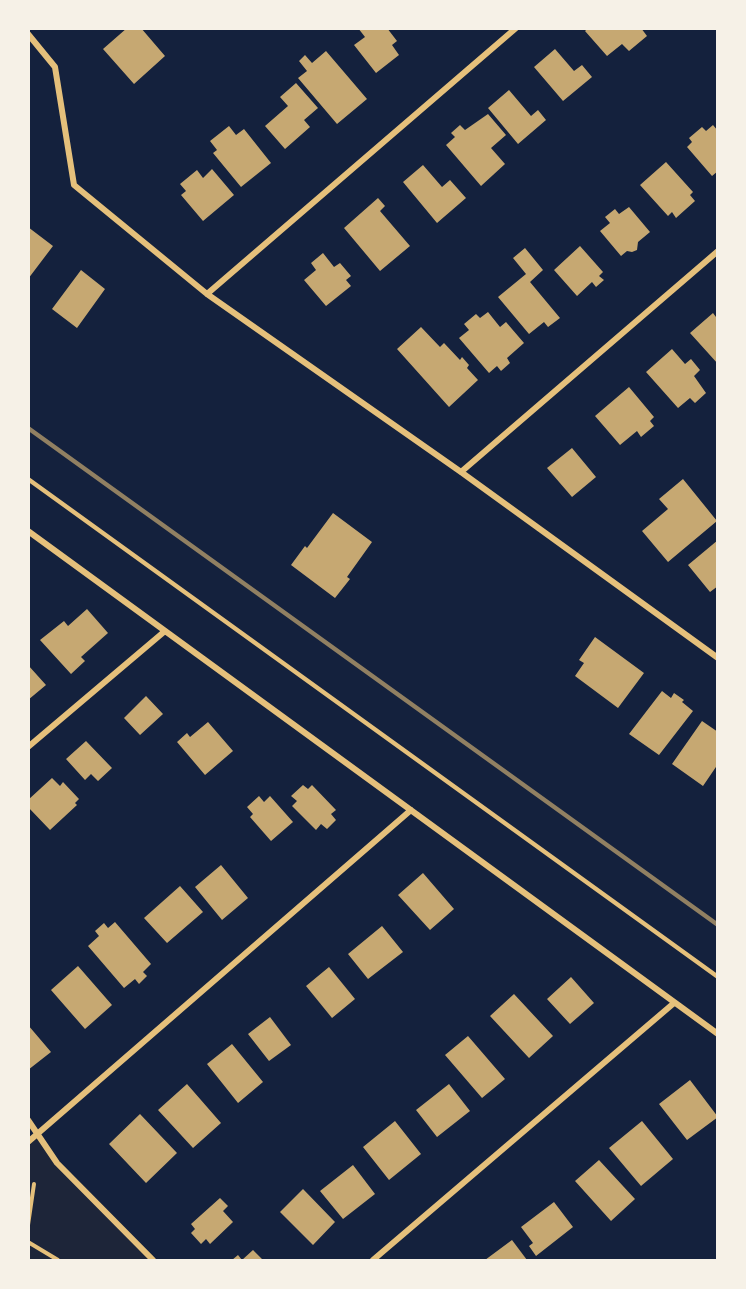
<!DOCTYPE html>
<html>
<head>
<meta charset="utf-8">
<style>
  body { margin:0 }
  #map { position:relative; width:746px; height:1289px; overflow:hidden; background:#14213d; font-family:Montserrat,sans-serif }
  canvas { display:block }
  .frame { position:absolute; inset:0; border:30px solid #f6f1e7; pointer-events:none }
</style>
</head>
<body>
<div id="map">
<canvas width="746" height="1289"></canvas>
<div class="frame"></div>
</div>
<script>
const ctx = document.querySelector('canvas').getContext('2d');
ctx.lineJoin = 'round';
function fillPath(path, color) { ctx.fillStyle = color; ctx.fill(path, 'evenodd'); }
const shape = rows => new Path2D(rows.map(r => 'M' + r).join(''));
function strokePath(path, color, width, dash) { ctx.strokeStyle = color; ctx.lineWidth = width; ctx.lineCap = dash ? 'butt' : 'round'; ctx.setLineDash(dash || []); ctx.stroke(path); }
fillPath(shape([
  [38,1134,57,1163,153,1260,29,1260,28,1142]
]), '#1d2539');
fillPath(shape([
  [127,28,141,28,165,56,134,84,103,49],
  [358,28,387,28,397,41,392,45,399,55,376,73,354,45,365,37],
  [588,28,641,28,647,36,629,51,622,44,607,56,585,31],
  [555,49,574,71,582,65,592,77,563,101,534,67],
  [326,51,367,99,337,124,298,78,307,71,299,61,305,55,312,63],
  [296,83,318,108,304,120,310,127,285,149,265,126,288,106,280,97],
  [509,90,531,116,538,110,546,120,518,144,488,108],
  [488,114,506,135,491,148,505,164,481,186,446,145,455,137,451,133,460,125,465,130],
  [713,125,718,131,718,171,712,176,687,147,692,142,689,138,702,127,706,131],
  [229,126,236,135,244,129,271,163,241,187,213,153,217,150,210,141],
  [666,162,693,192,690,195,695,201,676,218,672,212,668,216,640,185],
  [423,165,442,187,450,180,466,198,437,223,403,182],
  [212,169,234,195,203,221,181,195,186,191,180,184,197,170,203,178],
  [378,198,385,206,380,211,410,246,380,271,344,228],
  [629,207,650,232,638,242,637,250,632,252,627,251,621,256,600,231,610,223,605,217,615,209,619,214],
  [28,227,53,246,28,279],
  [580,246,603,272,599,276,604,280,596,287,592,282,577,296,554,270],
  [525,248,543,270,530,282,560,318,548,327,544,322,529,334,498,297,526,274,513,258],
  [323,253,334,267,340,263,351,276,346,280,351,286,326,306,304,280,316,270,311,263],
  [81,270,105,289,77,328,52,309],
  [488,312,500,327,506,322,524,343,507,358,510,363,501,371,497,366,489,373,459,338,469,330,464,324,476,314,480,318],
  [713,313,716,317,718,316,718,364,690,333],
  [421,327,440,347,444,343,460,360,462,357,469,365,467,368,478,380,449,407,397,349],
  [672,349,685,364,691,359,700,370,694,376,706,393,695,403,690,398,678,408,646,372],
  [629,387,654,417,650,421,654,426,641,437,637,431,620,445,595,416],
  [572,448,596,477,572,497,547,468],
  [683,479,717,521,668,562,642,531,668,509,659,499],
  [333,513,372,542,347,577,350,579,335,598,291,565,305,546,307,548],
  [718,540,718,586,710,592,688,565],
  [87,609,108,633,81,657,85,661,71,674,40,640,64,621,68,626],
  [595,637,644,673,618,708,575,676,584,663,579,660],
  [28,665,46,685,28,700],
  [662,691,671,698,674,693,684,700,682,702,693,711,659,755,629,734],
  [146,696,163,714,140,735,124,718],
  [702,721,718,732,718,764,703,786,672,764],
  [208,722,233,751,205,775,177,742,187,733,190,737],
  [86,741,112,768,98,781,91,774,85,780,66,759],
  [52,778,60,786,63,782,79,799,75,803,77,805,50,830,28,807,28,800],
  [303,785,308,789,312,785,336,810,331,814,336,820,327,829,321,824,316,830,292,806,297,801,291,796],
  [259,796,264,802,270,796,293,822,271,841,250,817,253,814,247,807],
  [221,865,248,898,222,920,195,887],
  [423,873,454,909,430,930,398,895],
  [180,886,203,912,167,943,144,918],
  [115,922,151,964,143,972,147,976,139,984,135,979,124,988,88,946,99,936,95,931,104,923,108,928],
  [382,926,403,952,368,979,348,954],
  [78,966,112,1005,85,1029,51,990],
  [329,967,355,999,332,1018,306,986],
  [571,977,594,1003,570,1024,547,999],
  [514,994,553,1036,529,1058,490,1016],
  [270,1017,291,1045,269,1061,248,1034],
  [28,1025,51,1052,28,1070],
  [468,1036,505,1079,482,1098,445,1055],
  [232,1044,263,1082,238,1103,207,1064],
  [690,1080,718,1117,687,1140,659,1104],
  [187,1084,221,1123,193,1148,158,1110],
  [449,1084,470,1111,437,1137,416,1110],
  [140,1114,177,1153,146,1183,109,1144],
  [395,1121,421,1154,389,1180,363,1147],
  [642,1121,673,1159,641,1186,609,1148],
  [599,1160,635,1199,611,1221,575,1181],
  [353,1165,375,1194,343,1219,320,1191],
  [303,1189,335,1222,313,1245,280,1212],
  [220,1198,228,1206,223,1211,233,1222,210,1244,206,1239,201,1244,191,1233,195,1229,191,1224],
  [554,1202,573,1227,536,1256,529,1246,533,1243,521,1227],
  [512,1240,527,1260,485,1260],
  [253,1250,263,1260,232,1260,238,1255,242,1260]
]), '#c6a872');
strokePath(shape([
  [28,1225,34,1184],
  [28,1242,58,1260]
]), '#e5c07b', 4);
strokePath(shape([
  [28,479,718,977]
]), '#e5c07b', 4.5);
strokePath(shape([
  [28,34,55,67,74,185,207,294,461,472,718,658],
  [207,294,516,28],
  [461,472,718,251],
  [28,531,718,1034],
  [28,747,165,631],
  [28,1120,57,1163,153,1260],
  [28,1142,411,810],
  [373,1260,674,1003]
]), '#e5c07b', 6);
strokePath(shape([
  [28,428,718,925]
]), '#918062', 4.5);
</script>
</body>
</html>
